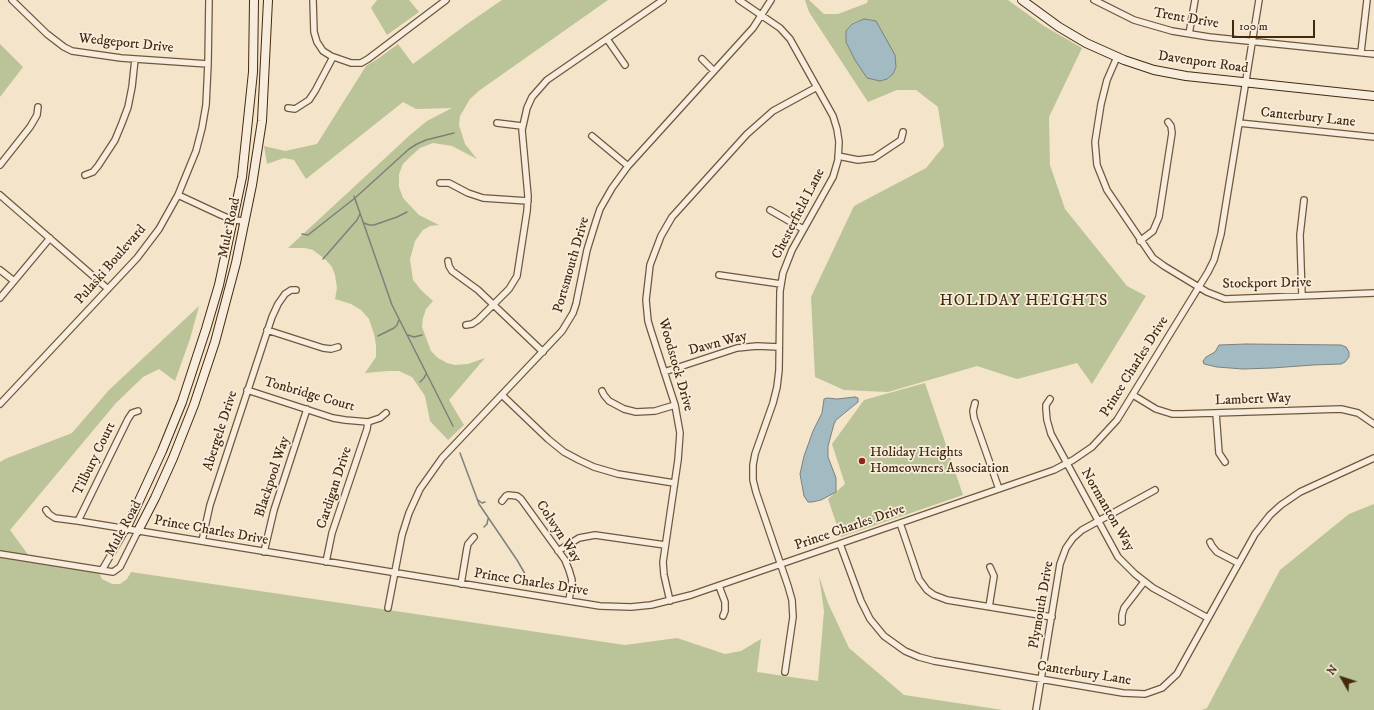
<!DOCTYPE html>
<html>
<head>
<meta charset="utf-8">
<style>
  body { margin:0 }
  #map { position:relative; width:1374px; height:710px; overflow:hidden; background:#f4e4ca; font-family:"IM FELL DW Pica",serif }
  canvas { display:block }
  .north { position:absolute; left:1322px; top:658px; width:40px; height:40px; -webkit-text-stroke:3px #f8eddd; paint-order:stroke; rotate:309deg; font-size:11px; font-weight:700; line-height:16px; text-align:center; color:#43290e }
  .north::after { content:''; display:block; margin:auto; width:14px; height:18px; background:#43290e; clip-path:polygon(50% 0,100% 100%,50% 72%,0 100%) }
  .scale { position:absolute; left:1232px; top:20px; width:83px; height:18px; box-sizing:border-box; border:2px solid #43290e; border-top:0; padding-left:5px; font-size:12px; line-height:14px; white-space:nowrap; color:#43290e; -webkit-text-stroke:3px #f8eddd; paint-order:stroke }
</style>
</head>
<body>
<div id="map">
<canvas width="1374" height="710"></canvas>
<div class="north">N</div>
<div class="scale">100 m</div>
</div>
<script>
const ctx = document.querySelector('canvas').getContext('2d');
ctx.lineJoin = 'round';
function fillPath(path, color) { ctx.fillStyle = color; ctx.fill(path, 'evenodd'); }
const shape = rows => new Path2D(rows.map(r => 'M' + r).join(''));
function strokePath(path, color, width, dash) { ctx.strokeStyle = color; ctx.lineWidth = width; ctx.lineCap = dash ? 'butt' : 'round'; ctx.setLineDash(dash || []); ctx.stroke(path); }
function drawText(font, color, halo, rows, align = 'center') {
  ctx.font = font + ' "IM FELL DW Pica",serif'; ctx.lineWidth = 3.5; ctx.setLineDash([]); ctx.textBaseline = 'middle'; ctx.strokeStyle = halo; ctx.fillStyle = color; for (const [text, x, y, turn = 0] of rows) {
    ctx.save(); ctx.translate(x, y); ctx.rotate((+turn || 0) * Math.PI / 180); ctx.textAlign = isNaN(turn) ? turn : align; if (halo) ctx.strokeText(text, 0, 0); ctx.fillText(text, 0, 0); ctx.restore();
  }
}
fillPath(shape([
  [377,0,409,0,419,12,387,35,371,8],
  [502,0,608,0,480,90,470,99,460,116,459,125,465,144,477,159,452,146,433,143,420,148,411,156,403,164,399,174,399,187,403,198,419,215,439,225,430,226,423,230,415,241,410,259,413,280,421,290,433,301,426,309,423,318,422,327,431,351,438,358,447,363,455,365,468,364,485,358,449,400,464,425,448,440,430,421,425,396,412,377,399,371,388,371,365,373,376,357,376,345,374,334,369,319,361,310,351,304,335,299,337,288,335,275,332,267,326,260,313,250,305,248,288,248,410,135,427,121,452,108,416,109,403,102,306,179,294,160,284,158,267,164,264,146,285,151,317,144,366,66,379,58,398,44,413,64,467,24],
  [805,0,809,0,824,14,838,14,867,3,868,0,1008,0,1044,26,1082,48,1049,117,1050,165,1065,209,1127,286,1146,296,1092,384,1077,363,1017,379,977,366,888,392,844,390,815,377,811,297,854,206,926,168,944,146,938,107,916,90,897,90,868,102,809,12],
  [864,19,896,67,893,74,887,79,855,60,846,42,846,31,852,23],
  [0,44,23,67,0,97],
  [199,306,190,339,175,381,159,369,143,377,116,403,10,530,29,556,96,566,102,579,112,584,120,584,127,579,131,572,625,645,677,638,725,654,741,651,761,639,757,672,818,681,824,611,819,576,828,603,849,648,904,695,1003,710,0,710,0,462,5,459,72,433,109,390],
  [925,383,963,495,841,537,828,499,845,484,832,444,864,400],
  [1374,504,1374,710,1202,710,1207,708,1280,570,1349,514]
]), '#bac498');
const water = shape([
  [864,19,876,21,895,55,896,67,893,74,887,79,880,81,867,78,855,60,846,42,846,31,852,24,864,19],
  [1246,344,1341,345,1346,347,1349,352,1349,357,1345,362,1341,364,1313,365,1272,368,1243,369,1217,367,1204,364,1203,361,1206,357,1215,352,1219,345,1246,344],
  [855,397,858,398,858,402,836,420,834,424,828,446,828,457,836,478,836,492,821,500,812,502,808,502,804,496,800,474,804,456,813,431,822,413,824,399,827,398,837,399,855,397]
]);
fillPath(water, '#a2bbc2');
strokePath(water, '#7c817a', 1);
strokePath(shape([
  [354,196,392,305,453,426],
  [364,223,369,225,374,225,397,217,407,212],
  [302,234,308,235,355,198,409,149,417,144,426,140,454,133],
  [323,259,357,220,360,214],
  [408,335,414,337,422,335],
  [378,336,394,328,397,325,399,320],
  [420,382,424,378,426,374],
  [460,453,479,504,517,560,524,572,528,584],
  [478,500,482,503,485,502],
  [484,527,487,524,488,519]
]), '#7c817a', 1.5);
const street = shape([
  [12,0,47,34,64,47,72,51,121,58,208,64],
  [313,0,314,32,317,42,323,51,331,56,351,63,361,63,368,59,446,0],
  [739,0,780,28,790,39,833,116,837,129,839,142,838,160,833,177,792,250,783,273,780,291,779,370,777,387,773,403,755,454,753,465,753,480,756,492,788,586,792,600,793,617,785,672],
  [1094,0,1134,20,1172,31,1209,37,1374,54],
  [1189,34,1195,0],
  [607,39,625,65],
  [1361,52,1367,0],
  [1117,57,1107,80,1101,104,1095,142,1097,165,1107,190,1153,258,1164,266,1207,292,1225,299,1374,293],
  [702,59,714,71],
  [288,108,295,109,309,100,315,91,333,57],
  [497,123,522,126],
  [1239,123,1374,137],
  [592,136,628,166],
  [838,156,858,160,874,158,901,140,903,132],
  [0,165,30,127,37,115,38,107],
  [85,175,93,172,98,166,115,140,122,123,128,107,132,87,135,59],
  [440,183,449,183,468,193,483,198,528,201],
  [0,195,108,289],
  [178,195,221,215,233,220,245,221],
  [770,210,803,229],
  [1140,241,1153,231,1159,217,1172,133,1171,126,1168,122],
  [448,261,449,266,452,271,478,290,543,352],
  [0,270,14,281],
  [719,275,781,284],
  [1302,296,1300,235,1304,200],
  [0,298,50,238],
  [466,325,472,324,478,320,509,289,517,276,527,211,528,196,522,130,527,108,532,97,547,80,663,0],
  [267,330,323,348,331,349,338,347],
  [664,372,737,348,757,346,779,347],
  [247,390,333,418,345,420,368,422,380,418,386,413],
  [602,391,604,395,609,401,624,409,636,412,655,411,675,405],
  [502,395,548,439,564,452,579,460,594,467,618,474,674,483],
  [1133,395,1156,409,1172,414,1182,414,1341,409,1358,413,1374,424],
  [1050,399,1046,405,1046,409,1047,420,1051,434,1118,557,1135,574,1153,588,1208,618],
  [975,403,973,411,974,418,999,489],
  [0,404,137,258,159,229,178,195,196,151,202,128,206,105,208,64,209,0],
  [1216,413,1219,453,1225,462],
  [502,501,506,496,508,495,517,496,521,499,565,560,569,570,572,580,569,601],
  [46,510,49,514,55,518,78,521,569,601,600,606,631,607,651,605,691,595,1054,470,1073,460,1092,447,1117,420,1208,272,1214,260,1221,234,1259,0],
  [78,521,128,419,132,413,138,411],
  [900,523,919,579,927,590,934,595,947,600,1052,617],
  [202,541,210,505,272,317,278,304,285,294,291,290,296,290],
  [1210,542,1212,546,1217,552,1238,563],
  [840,544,861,601,870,619,884,636,905,651,919,657,934,661,1123,693,1145,694,1162,688,1177,674,1255,534,1270,515,1281,505,1300,492,1374,458],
  [558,551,579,538,595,535,665,545],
  [264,552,274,510,307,409],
  [0,554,113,572,120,567,138,531],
  [326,562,332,533,367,429,368,422],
  [102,570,126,529],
  [461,584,467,548,468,544,474,537],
  [719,586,725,602,725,611,723,616],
  [670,601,664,575,663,562,678,460,680,433,675,405,651,331,648,321,646,300,650,265,661,236,672,217,747,134,773,111,817,87],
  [989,607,994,576,990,567],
  [388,608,402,535,409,513,420,489,442,458,562,331,573,313,576,304,587,250,596,221,600,209,612,188,628,166,753,28,771,0],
  [1122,622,1122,615,1124,608,1144,582],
  [1036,710,1060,564,1066,548,1073,538,1082,530,1155,490]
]);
const secondary = shape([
  [1022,0,1059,27,1086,43,1124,60,1154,70,1186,76,1374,96],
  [126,529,162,451,182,402,206,329,219,285,242,177,253,72,254,0],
  [138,531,155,498,173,458,194,405,215,342,236,263,252,185,262,121,268,0]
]);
strokePath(street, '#6f583d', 8);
strokePath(secondary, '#43290e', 10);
strokePath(street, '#f8eddd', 5.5);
strokePath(secondary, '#f8eddd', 8);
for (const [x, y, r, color] of [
  [862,461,4,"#8f2418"]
]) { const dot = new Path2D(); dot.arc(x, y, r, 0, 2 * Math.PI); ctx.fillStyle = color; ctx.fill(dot); strokePath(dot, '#f8eddd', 1.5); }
drawText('14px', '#43290e', '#f8eddd', [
  ["Trent Drive",1186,19,10],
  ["Wedgeport Drive",126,44,6],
  ["Davenport Road",1203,63,8],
  ["Canterbury Lane",1308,118,6],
  ["Chesterfield Lane",799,214,-63],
  ["Mule Road",230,228,-78],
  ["Pulaski Boulevard",111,265,-49],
  ["Portsmouth Drive",572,265,-74],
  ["Stockport Drive",1267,284,-1],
  ["Dawn Way",718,344,-15],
  ["Woodstock Drive",675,365,74],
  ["Prince Charles Drive",1135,367,-58],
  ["Tonbridge Court",309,395,16],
  ["Lambert Way",1253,400,-2],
  ["Abergele Drive",221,431,-72],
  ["Tilbury Court",95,459,-64],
  ["Blackpool Way",273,477,-72],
  ["Cardigan Drive",335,488,-72],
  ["Normanton Way",1107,510,60],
  ["Prince Charles Drive",850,528,-19],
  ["Mule Road",124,529,-62],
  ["Prince Charles Drive",211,531,10],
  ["Colwyn Way",558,532,57],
  ["Prince Charles Drive",531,583,9],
  ["Plymouth Drive",1042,605,-80],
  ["Canterbury Lane",1084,674,9]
]);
drawText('14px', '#43290e', '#f8eddd', [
  ["Holiday Heights",870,453],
  ["Homeowners Association",870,469]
], 'left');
ctx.letterSpacing = '1px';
drawText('16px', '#43290e', '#f8eddd', [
  ["HOLIDAY HEIGHTS",1024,302]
]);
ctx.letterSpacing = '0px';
</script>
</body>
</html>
